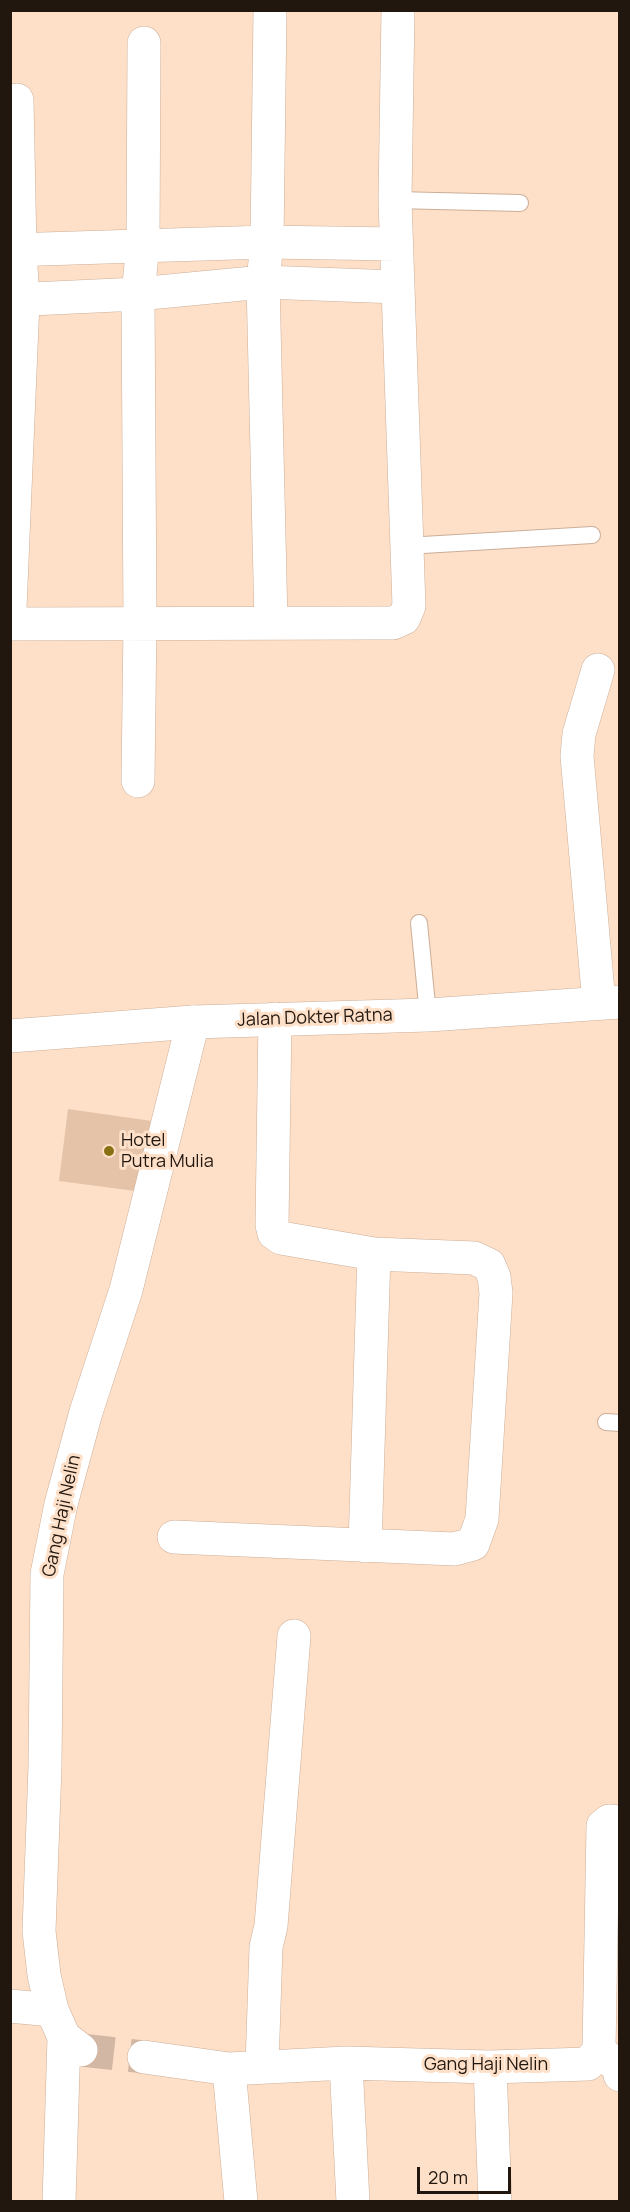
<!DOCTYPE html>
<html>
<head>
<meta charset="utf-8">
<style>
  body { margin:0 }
  #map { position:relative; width:630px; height:2212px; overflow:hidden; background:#fee0c9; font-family:Manrope,sans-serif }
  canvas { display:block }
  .frame { position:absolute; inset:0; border:12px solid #22170f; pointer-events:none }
  .scale { position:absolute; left:417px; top:2167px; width:94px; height:27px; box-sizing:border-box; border:3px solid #22170f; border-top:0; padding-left:8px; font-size:18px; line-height:21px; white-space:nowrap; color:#22170f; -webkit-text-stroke:4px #fee0c9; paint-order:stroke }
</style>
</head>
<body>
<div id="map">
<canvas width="630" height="2212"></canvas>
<div class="frame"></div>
<div class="scale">20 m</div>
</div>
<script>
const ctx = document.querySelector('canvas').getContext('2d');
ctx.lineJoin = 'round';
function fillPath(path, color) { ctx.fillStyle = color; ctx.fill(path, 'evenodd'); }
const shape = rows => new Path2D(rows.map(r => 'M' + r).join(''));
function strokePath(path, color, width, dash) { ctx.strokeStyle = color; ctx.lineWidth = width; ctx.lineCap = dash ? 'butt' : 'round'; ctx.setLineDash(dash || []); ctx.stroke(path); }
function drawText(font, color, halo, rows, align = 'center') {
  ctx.font = font + ' Manrope,sans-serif'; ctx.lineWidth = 6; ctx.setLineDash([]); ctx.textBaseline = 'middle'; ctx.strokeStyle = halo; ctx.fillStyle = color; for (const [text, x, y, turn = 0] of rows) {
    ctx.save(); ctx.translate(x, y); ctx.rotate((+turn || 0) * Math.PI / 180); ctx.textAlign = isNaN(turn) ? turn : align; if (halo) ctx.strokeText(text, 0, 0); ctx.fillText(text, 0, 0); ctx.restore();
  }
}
fillPath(shape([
  [68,1109,159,1122,150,1193,59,1181]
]), '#e5c3a9');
strokePath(shape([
  [81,2050,144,2057]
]), '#d2b8a4', 33, [33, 16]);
const lane = shape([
  [395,200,520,203],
  [406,546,592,535],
  [419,923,428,1015],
  [606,1422,620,1423]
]);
const street = shape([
  [270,10,267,242,263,282,271,622],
  [10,250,267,242,396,244],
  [10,300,138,294,263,282,397,287],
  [10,608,23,301,20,250,17,100],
  [10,624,372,623,393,623,404,618,409,606,395,200,398,10],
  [598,670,579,734,577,756,599,1003],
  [138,781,140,622,138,294,143,245,144,43],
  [174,1537,454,1549,473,1544,482,1519,496,1293,494,1277,489,1265,474,1258,374,1254,281,1238,274,1233,272,1225,275,1019],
  [365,1546,374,1254],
  [10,2006,52,2010],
  [81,2050,64,2037,52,2010,44,1975,39,1931,45,1766,47,1574,61,1504,86,1412,126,1290,193,1022],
  [599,2050,619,2068,620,2075],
  [144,2057,229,2069,346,2063,490,2067,588,2064,599,2050,603,1826,609,1821,620,1822],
  [346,2063,353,2202],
  [262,2066,266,1947,271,1926,294,1636],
  [490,2067,495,2202],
  [229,2069,241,2202],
  [59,2202,64,2037]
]);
const secondary = shape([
  [10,1036,193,1022,428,1015,620,1002]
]);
strokePath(lane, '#ccae98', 18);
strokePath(street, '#ccae98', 34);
strokePath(secondary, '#ccae98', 34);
strokePath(lane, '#fff', 16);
strokePath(street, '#fff', 33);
strokePath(secondary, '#fff', 33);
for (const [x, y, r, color] of [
  [109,1151,6,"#897113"]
]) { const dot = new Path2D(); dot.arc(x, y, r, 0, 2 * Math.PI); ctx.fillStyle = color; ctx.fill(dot); strokePath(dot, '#fee0c9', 2); }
drawText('18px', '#22170f', '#fee0c9', [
  ["Jalan Dokter Ratna",315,1018,-2],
  ["Gang Haji Nelin",62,1516,-78],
  ["Gang Haji Nelin",486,2065]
]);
drawText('18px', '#22170f', '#fee0c9', [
  ["Hotel",121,1141],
  ["Putra Mulia",121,1162]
], 'left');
</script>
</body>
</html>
